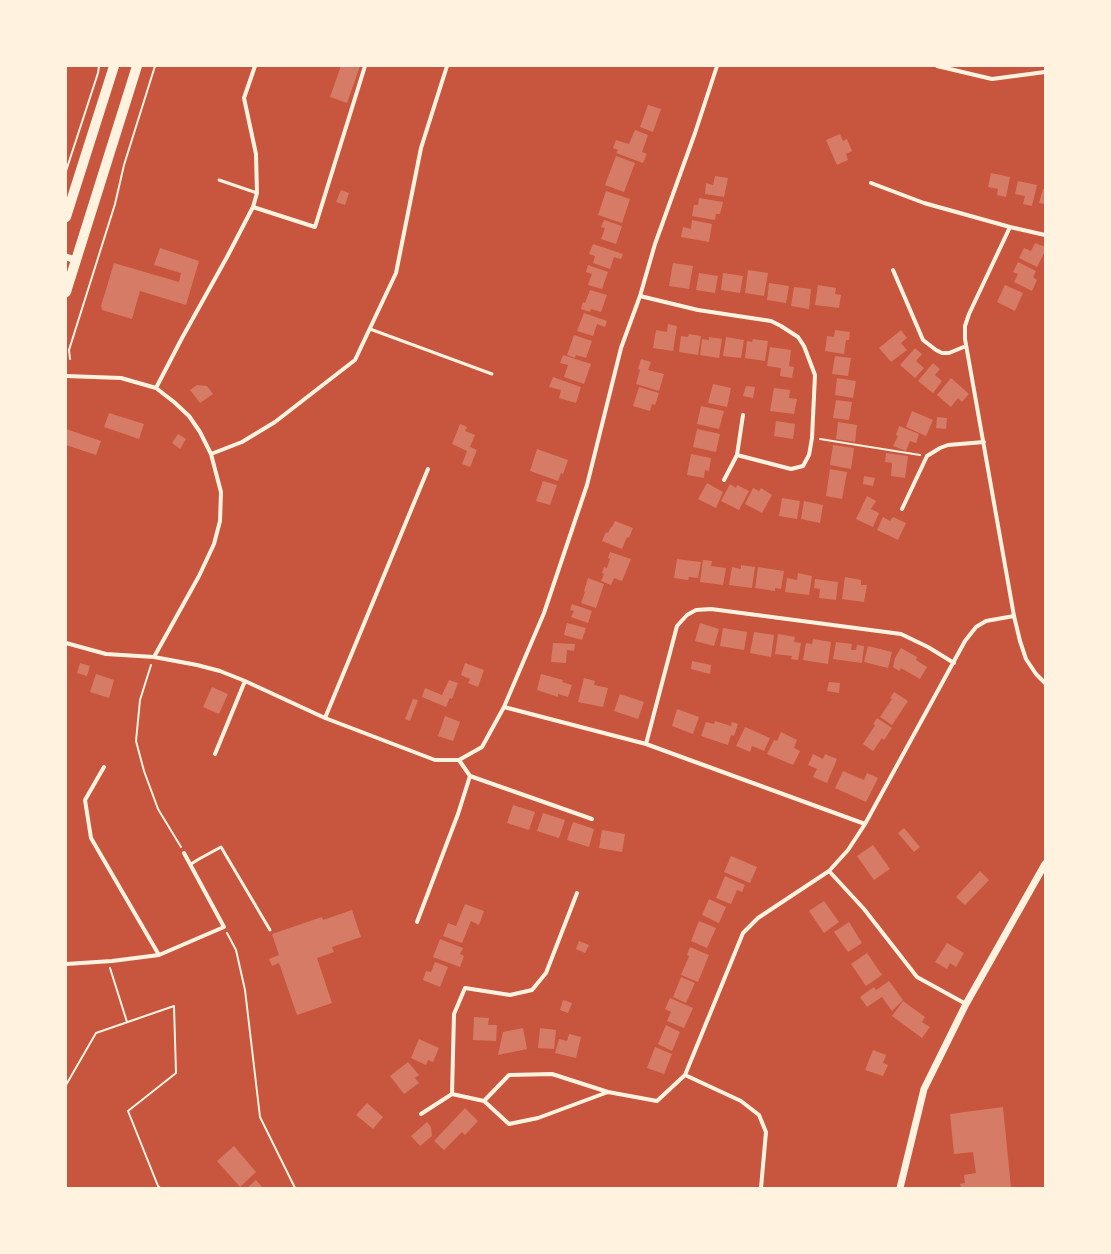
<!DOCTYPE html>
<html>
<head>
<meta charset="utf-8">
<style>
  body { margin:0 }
  #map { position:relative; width:1111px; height:1254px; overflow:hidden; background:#c8553d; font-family:Roboto,sans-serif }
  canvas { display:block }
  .frame { position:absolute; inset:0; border:67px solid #fff3e0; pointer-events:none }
</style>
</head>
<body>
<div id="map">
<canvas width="1111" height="1254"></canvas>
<div class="frame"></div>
</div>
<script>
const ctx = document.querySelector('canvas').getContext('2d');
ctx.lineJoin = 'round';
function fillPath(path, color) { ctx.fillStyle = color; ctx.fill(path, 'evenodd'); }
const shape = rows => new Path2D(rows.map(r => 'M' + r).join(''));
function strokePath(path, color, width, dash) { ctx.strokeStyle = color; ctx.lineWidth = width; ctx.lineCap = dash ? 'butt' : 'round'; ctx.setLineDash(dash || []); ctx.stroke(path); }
fillPath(shape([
  [341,66,360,66,347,103,330,97],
  [648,105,661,109,653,132,640,127],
  [635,130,648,135,642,152,647,154,643,163,616,153,618,150,613,148,616,140,629,144],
  [840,134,843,141,847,139,852,151,846,154,848,160,837,165,826,140],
  [616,156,635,163,624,192,605,185],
  [991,173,1010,177,1006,197,997,195,998,189,988,187],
  [715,176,728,178,724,197,705,194,706,183,713,185],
  [1018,181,1037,185,1032,206,1023,204,1025,196,1015,194],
  [1043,189,1045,189,1045,204,1039,203],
  [341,190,349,193,345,205,336,202],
  [606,191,630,199,622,223,598,215],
  [699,198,723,202,720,214,716,214,715,220,692,216,694,205,698,205],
  [604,220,622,226,616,244,601,239,605,228,601,227],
  [692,220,712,224,709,242,681,237,683,227,691,229],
  [1035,243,1045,247,1045,251,1037,267,1019,258,1024,248,1031,251],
  [593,244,623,254,621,259,614,257,610,269,593,263,595,256,589,254],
  [160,248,199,261,186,305,140,291,132,319,102,310,101,306,114,263,179,282,181,273,154,265],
  [1018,262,1036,271,1033,277,1037,280,1032,291,1014,282,1018,274,1013,272],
  [673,263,693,266,689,289,669,286],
  [588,265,608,272,602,289,588,285,592,274,586,272],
  [748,270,768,273,764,296,745,293],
  [699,273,718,276,715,293,696,290],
  [723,273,743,276,740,293,721,290],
  [769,283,789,286,786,303,767,300],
  [818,285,836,288,835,294,841,295,839,308,815,305],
  [1005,285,1023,293,1015,311,997,302],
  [794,287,811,289,809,309,791,306],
  [590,290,607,295,601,312,591,309,590,312,581,309,583,302,585,303],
  [584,313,607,321,605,327,597,324,593,336,577,331],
  [668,324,677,326,673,351,653,348,656,330,667,332],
  [835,330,850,332,849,340,846,340,844,354,825,351,827,336,834,337],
  [901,330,907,338,901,343,907,350,891,362,879,348],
  [689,334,701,336,698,355,679,352,681,336,688,337],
  [574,335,592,341,586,358,576,355,575,358,567,355],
  [709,337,722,339,719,358,700,355,702,339,709,340],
  [726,337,744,340,741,358,723,356],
  [753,339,768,341,765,361,745,358,747,341,752,342],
  [770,347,791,350,789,366,794,367,792,378,780,376,781,368,767,366],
  [915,348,922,354,916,361,924,368,915,378,900,365],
  [563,355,591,364,584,384,564,377,568,365,560,363],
  [835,356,851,358,848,376,832,374],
  [641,359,651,362,648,370,664,374,659,391,636,384,640,370,638,369],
  [933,363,940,369,935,375,942,381,933,393,918,381],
  [553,377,581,387,576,403,559,398,561,390,549,387],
  [837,378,856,381,853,398,835,395],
  [951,378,969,394,962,402,958,398,951,407,937,395],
  [713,384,731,388,727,407,708,403],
  [197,385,207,386,213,394,200,403,190,390],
  [746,386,755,387,753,398,743,396],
  [639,387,659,393,655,405,652,404,650,411,633,406],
  [774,388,790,390,789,398,797,399,794,414,770,411],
  [836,400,852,402,849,420,833,418],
  [701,406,724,411,719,429,697,424],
  [912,411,933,420,926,436,906,427],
  [109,413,144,424,139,439,104,427],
  [937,417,947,418,946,429,936,428],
  [776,421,795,424,793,439,774,436],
  [838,422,857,425,855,442,836,439],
  [460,424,467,427,465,431,475,435,470,447,477,450,470,467,462,464,467,451,452,444],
  [899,426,919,434,916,443,910,441,906,451,893,446,898,436,896,435],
  [66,429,101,441,96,455,66,445],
  [697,429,720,434,716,452,693,447],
  [178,434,186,439,180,449,172,443],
  [833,445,854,448,851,469,830,465],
  [537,449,568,460,563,474,561,473,558,481,530,471],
  [886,453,908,456,905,478,891,476,892,463,885,462],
  [691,454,711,458,709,471,705,470,704,478,687,475],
  [830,469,847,472,842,499,826,496],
  [864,476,875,478,873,486,863,484],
  [543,481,557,485,550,505,536,501],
  [707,483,723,492,716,508,698,499],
  [730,484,736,488,737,485,749,491,739,510,721,501],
  [753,488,759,491,761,488,772,495,762,513,745,504],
  [867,496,876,501,871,509,879,513,873,527,856,519],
  [782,498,800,501,797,519,779,516],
  [804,501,823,505,820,523,801,519],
  [883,517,890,521,893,517,906,523,898,540,877,530],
  [615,521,633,528,629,538,627,537,622,549,602,541,606,532,608,533,611,527,612,527],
  [610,552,631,559,622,581,614,578,611,585,601,581,604,574,602,573,604,567,607,568,610,559,608,558],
  [677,559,701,562,698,578,689,577,688,580,674,578],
  [703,560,712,561,711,566,726,568,723,585,700,582],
  [741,565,755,567,752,588,729,585,732,567,741,569],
  [758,567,784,571,781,589,775,588,775,591,755,588],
  [798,573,812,576,809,595,785,592,787,578,797,580],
  [845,577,861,580,861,585,867,585,864,602,842,599],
  [588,578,604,584,596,608,581,603,585,592,584,591],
  [815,579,838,582,836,600,819,598,820,589,814,588],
  [572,604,592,611,588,623,571,617,574,611,570,610],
  [567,623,586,628,582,640,564,635],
  [700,623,719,629,714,646,695,641],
  [723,628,747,632,744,650,720,646],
  [754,632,774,635,771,657,750,653],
  [778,634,795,637,794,642,801,643,798,660,791,659,792,656,775,654],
  [813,639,831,642,828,664,803,660,806,643,812,644],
  [836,642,852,644,851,650,856,650,857,645,864,646,862,663,833,659],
  [553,643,575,644,574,651,567,650,566,663,551,662],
  [868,646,892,652,888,668,864,662],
  [901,648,917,657,916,660,927,667,920,679,901,668,899,671,893,667,895,658],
  [692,661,711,665,710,674,691,669],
  [80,663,90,666,87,676,77,673],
  [465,663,484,670,478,687,468,683,470,679,461,675],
  [96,674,114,680,109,698,90,692],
  [541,674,563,680,562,682,572,685,568,697,558,694,558,697,537,690],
  [584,678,595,681,594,685,608,688,603,707,578,702],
  [449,680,458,683,452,699,450,698,446,707,422,697,425,688,442,695],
  [829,682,840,683,839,693,827,691],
  [212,687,228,694,219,714,203,707],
  [894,692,908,701,892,725,880,717,892,699,890,698],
  [620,694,644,702,638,719,614,711],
  [413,699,418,700,410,721,405,719],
  [677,709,699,717,693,734,672,726],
  [445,716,460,722,453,741,438,736],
  [877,718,892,728,884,740,882,738,873,751,863,744,875,725,873,724],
  [715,721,731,726,732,722,738,724,734,736,731,735,728,745,701,736,706,722,714,724],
  [745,727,770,738,764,751,752,746,750,752,736,746],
  [781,732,797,740,794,748,800,751,793,765,767,754,774,740,777,741],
  [813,754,823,759,825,754,837,759,827,783,813,777,817,769,808,765],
  [843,771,864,780,867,773,878,778,866,802,835,788],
  [513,805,535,812,529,830,507,823],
  [543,813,565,820,559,838,537,831],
  [573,822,594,829,589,847,567,840],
  [904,828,920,847,914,852,898,833],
  [602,830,625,834,622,852,599,848],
  [873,845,890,869,874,880,857,856],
  [731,856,757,867,750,883,724,872],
  [980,871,989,880,965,905,956,897],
  [725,876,745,885,742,892,737,890,731,904,716,898],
  [709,899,726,907,719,923,702,915],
  [824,901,839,922,824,933,809,911],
  [465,904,484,911,479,925,471,921,462,943,443,936,448,923,456,926],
  [352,910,361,937,332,947,334,952,317,958,332,1003,297,1015,279,963,272,966,269,959,279,955,272,934,322,917,323,920],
  [699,921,716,928,707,948,691,941],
  [849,922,862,943,848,952,834,932],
  [440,939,463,948,460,954,464,956,460,967,433,957],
  [579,941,589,945,585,953,576,949],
  [947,943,964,953,956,967,950,963,947,969,935,962],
  [690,947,709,955,698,982,681,975,689,956,687,955],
  [867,953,882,975,866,986,851,964],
  [435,962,448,967,440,987,423,980,426,971,431,972],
  [681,977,695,983,686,1003,673,997],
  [889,981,903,1000,892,1011,882,997,867,1007,860,997,874,987,876,990],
  [670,998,693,1008,684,1028,667,1021,671,1012,665,1009],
  [563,1000,572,1003,568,1013,560,1010],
  [903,1001,925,1017,922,1022,930,1027,922,1038,892,1016],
  [474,1017,489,1018,488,1025,497,1025,496,1041,473,1040],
  [666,1025,680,1032,672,1051,658,1044],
  [523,1028,527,1049,498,1055,503,1032],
  [540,1028,556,1030,554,1049,538,1048],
  [569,1034,581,1037,576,1058,555,1053,559,1039,567,1041],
  [419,1039,439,1048,433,1062,428,1060,426,1065,411,1058],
  [655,1047,672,1054,664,1074,647,1068],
  [873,1050,886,1055,883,1063,888,1065,883,1076,865,1070],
  [408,1062,419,1075,415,1078,419,1083,404,1094,390,1076],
  [367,1103,383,1117,373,1129,356,1115],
  [1003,1107,1011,1188,961,1188,960,1184,965,1183,964,1175,976,1173,973,1152,954,1154,950,1114],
  [465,1108,478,1121,465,1135,462,1132,444,1150,434,1141],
  [427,1122,431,1127,432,1136,420,1146,411,1136],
  [234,1146,256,1172,240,1187,217,1161],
  [256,1180,263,1188,247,1188]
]), '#d67c66');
strokePath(shape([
  [66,171,98,73,99,66],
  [70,359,69,350,115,204,124,165,155,66],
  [820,439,920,455],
  [151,665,140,700,136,741,144,771,158,809,181,847],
  [227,933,236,950,245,990,260,1117,295,1188],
  [110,968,127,1022],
  [66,1085,96,1033,174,1006,176,1073,128,1111,158,1186,160,1188]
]), '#fff3e0', 2);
strokePath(shape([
  [219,180,257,193],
  [370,329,492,374],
  [191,864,199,859,221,847,270,930]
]), '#fff3e0', 3);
strokePath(shape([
  [937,66,992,79,1045,72],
  [871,183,924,203,1010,227,1045,235],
  [253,207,315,227,365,66],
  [1010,227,969,314,965,326,965,339,1014,616,1020,641,1026,659,1036,674,1045,683],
  [893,270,923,340,936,350,942,353,949,353,966,346],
  [640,296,698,310,771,321,781,326,798,337,804,346,815,375,812,438,809,455,803,466,791,469,737,455,743,415],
  [66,376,121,378,156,388,174,402,189,416,200,432,211,454,221,492,220,521,214,544,199,576,154,657],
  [156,388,182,338,227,257,253,207,257,193,256,154,244,98,255,66],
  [211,454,242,442,275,422,355,360,396,273,421,148,447,66],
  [724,480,737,455],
  [902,509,927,456,940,448,948,445,984,442],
  [66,643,106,654,154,657,197,665,220,671,245,681,325,718,435,760,459,760,482,747,504,707,544,613,587,485,621,348,640,296,655,244,695,133,717,66],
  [504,707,646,744,865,824],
  [325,718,428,469],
  [646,744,677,626,687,615,696,610,711,609,901,634,928,647,954,663],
  [215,754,245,681],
  [459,760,470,776,592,819],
  [104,767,85,800,91,838,159,955],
  [829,871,864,909,917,977,966,1004],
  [417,922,458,814,470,776],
  [66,964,112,961,159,955,224,927,184,853],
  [685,1075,741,1101,759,1115,766,1132,761,1188],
  [608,1092,538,1118,509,1124,484,1101,509,1075,552,1074,608,1092,657,1101,685,1075,743,933,758,918,829,871,848,850,865,824,965,641,976,627,986,621,1014,616],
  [484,1101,452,1094,454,1014,465,988,510,995,532,990,546,973,577,893],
  [421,1114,452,1094]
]), '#fff3e0', 4);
strokePath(shape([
  [66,257,76,260],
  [900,1188,924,1089,966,1004,1045,864]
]), '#fff3e0', 7);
strokePath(shape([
  [66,217,114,66],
  [66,292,137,66]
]), '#fff3e0', 10);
</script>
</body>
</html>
